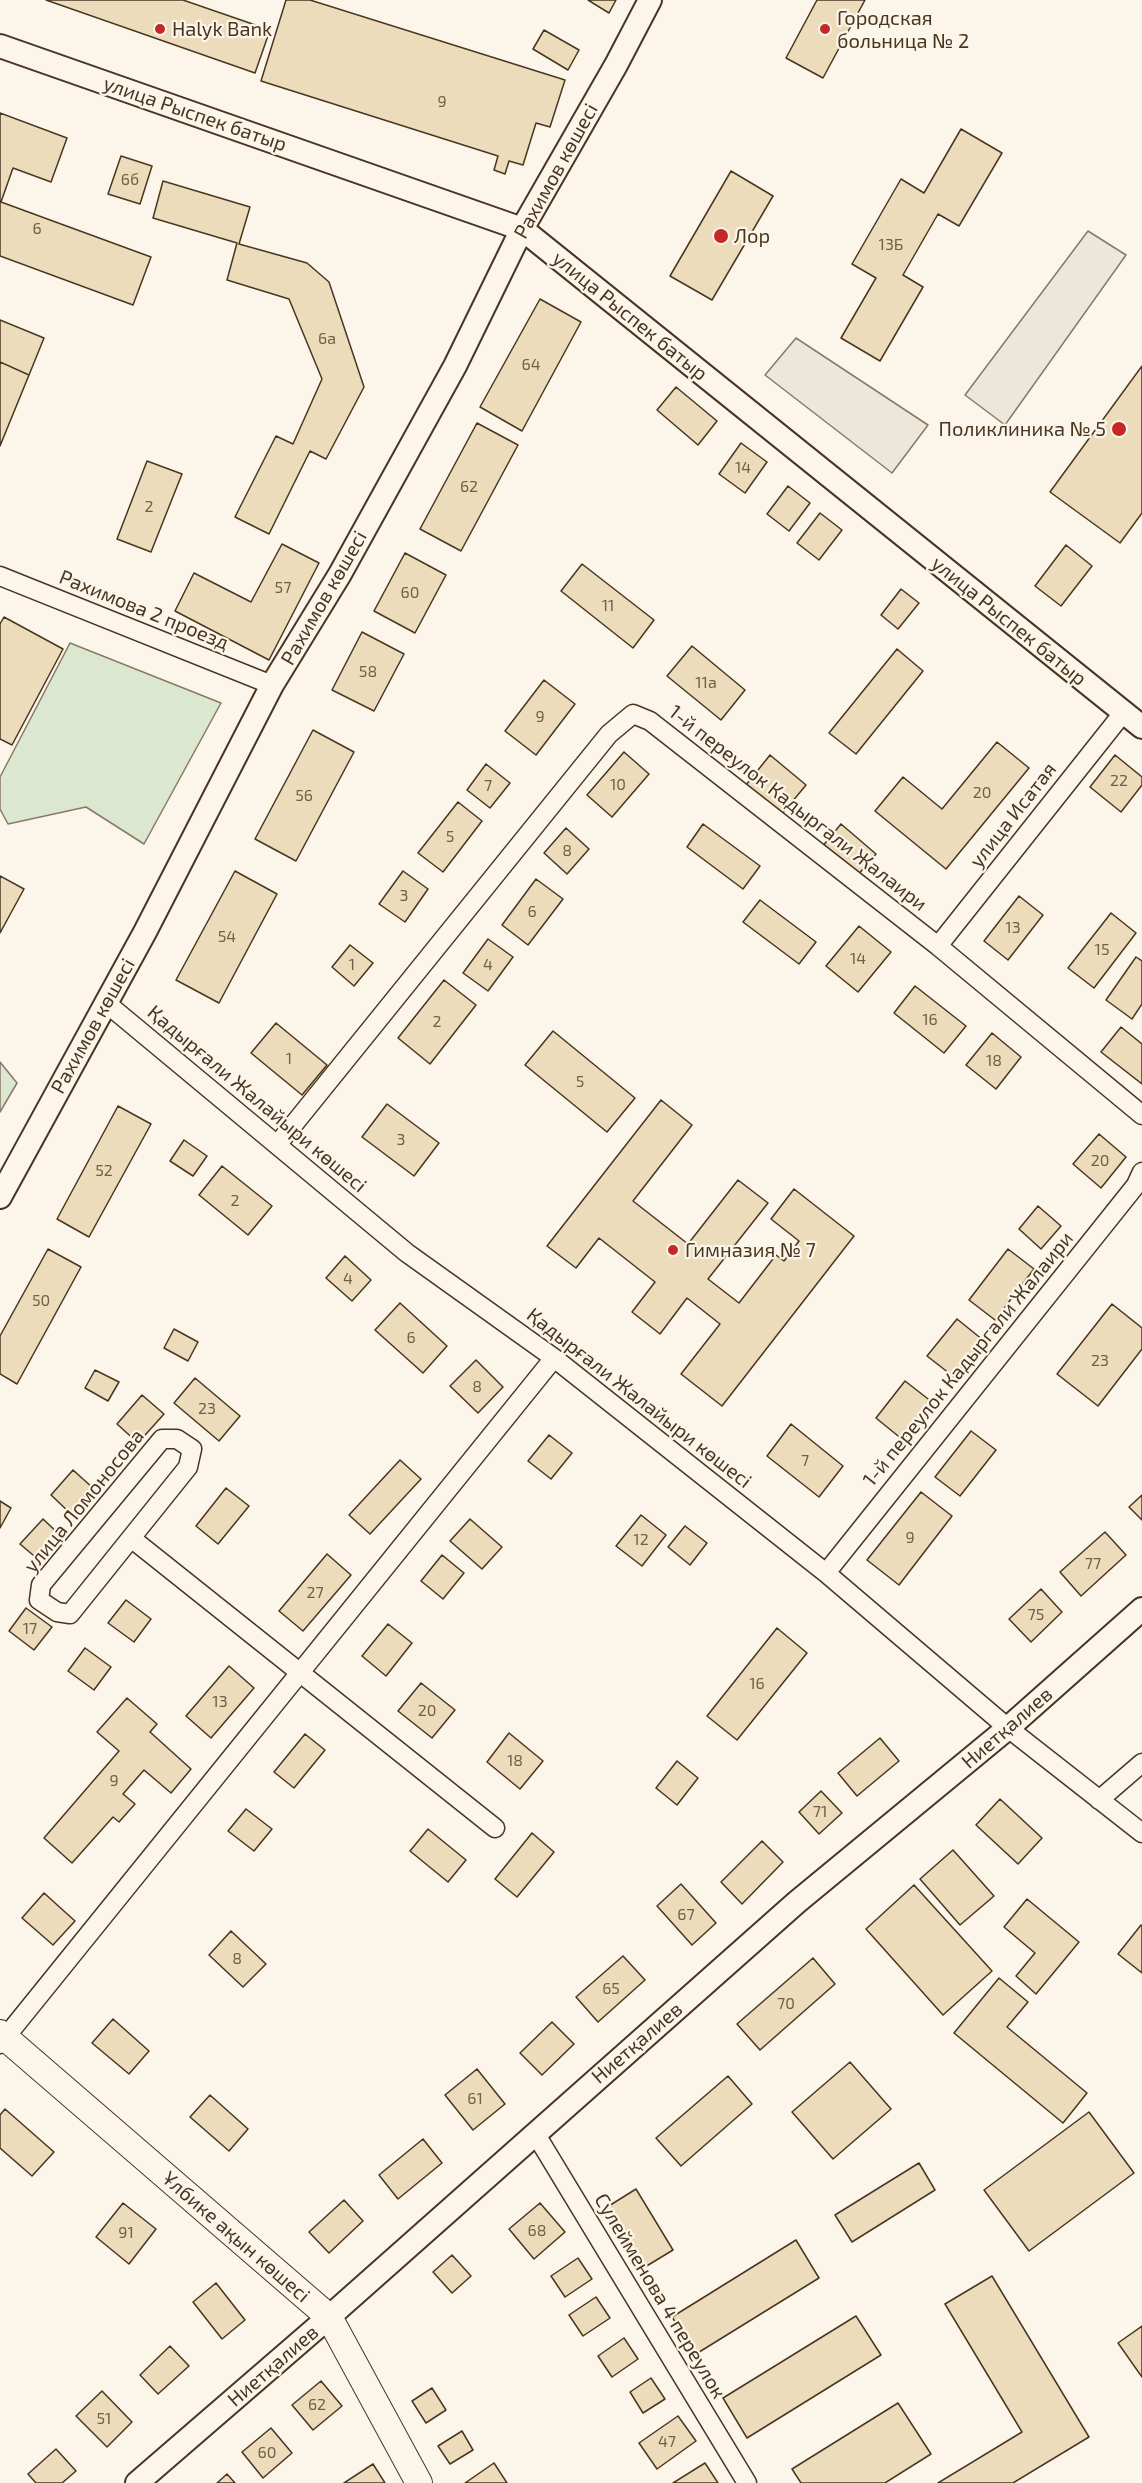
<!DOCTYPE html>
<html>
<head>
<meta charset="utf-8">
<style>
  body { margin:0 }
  canvas { display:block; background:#fbf6e9 }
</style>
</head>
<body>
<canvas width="1142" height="2483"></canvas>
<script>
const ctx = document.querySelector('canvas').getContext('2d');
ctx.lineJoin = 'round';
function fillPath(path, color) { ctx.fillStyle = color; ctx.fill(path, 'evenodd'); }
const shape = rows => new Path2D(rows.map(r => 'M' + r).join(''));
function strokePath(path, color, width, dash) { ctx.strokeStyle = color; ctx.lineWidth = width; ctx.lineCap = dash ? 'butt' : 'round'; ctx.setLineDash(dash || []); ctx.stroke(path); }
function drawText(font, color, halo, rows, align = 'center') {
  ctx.font = font + ' "Exo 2",sans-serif'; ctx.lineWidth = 4.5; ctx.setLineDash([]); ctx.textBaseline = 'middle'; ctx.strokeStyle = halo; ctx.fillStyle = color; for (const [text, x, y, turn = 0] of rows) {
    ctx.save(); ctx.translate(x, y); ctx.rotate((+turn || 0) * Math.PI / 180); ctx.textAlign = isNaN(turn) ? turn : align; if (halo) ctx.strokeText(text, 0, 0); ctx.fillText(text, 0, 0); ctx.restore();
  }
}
const green = shape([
  [70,643,221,703,144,844,86,807,8,824,0,809,0,777,70,643],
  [0,1062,17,1083,0,1112,0,1062]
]);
fillPath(green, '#dce7d0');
strokePath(green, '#887966', 1.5);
const parking = shape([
  [1088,231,1126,255,1005,425,965,395,1088,231],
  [796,338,928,425,892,473,765,375,796,338]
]);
fillPath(parking, '#ede7d9');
strokePath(parking, '#887966', 1.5);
const building = shape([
  [46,0,183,0,270,30,255,73,46,0],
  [286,0,310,0,565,80,550,127,536,123,523,165,509,161,505,174,494,170,498,156,261,81,286,0],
  [588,0,616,0,609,13,588,0],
  [817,0,865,0,823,78,786,58,817,0],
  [544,30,579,50,568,70,533,49,544,30],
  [0,113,67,138,51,182,13,168,1,202,151,257,133,305,0,256,0,113],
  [961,129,1002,153,959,226,938,214,903,275,923,287,880,361,841,338,876,278,852,264,901,179,924,193,961,129],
  [121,156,152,166,140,204,108,194,121,156],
  [731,171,773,196,712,300,670,276,731,171],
  [163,181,250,207,239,244,307,263,329,282,364,387,326,459,310,451,269,534,235,517,276,436,293,444,322,379,289,299,227,280,237,243,153,218,163,181],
  [540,299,581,322,522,431,480,407,540,299],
  [0,320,44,338,29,375,0,362,0,320],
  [0,362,29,375,0,446,0,362],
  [1142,366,1142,513,1120,543,1050,492,1142,366],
  [676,387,717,421,698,445,657,410,676,387],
  [477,423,518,445,461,551,420,529,477,423],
  [741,443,767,462,745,493,719,474,741,443],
  [147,461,182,474,151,552,117,539,147,461],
  [788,486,810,503,789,531,767,514,788,486],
  [820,513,842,530,819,560,797,543,820,513],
  [282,544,319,563,269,660,175,611,194,573,251,602,282,544],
  [1066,545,1092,566,1061,606,1035,586,1066,545],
  [405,553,446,575,415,633,374,611,405,553],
  [582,564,654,620,633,648,561,591,582,564],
  [901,589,919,603,898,629,881,615,901,589],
  [4,617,63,649,12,745,0,739,0,624,4,617],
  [362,632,404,654,374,711,332,690,362,632],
  [692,646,745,690,721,720,667,676,692,646],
  [897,649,923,671,856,754,829,733,897,649],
  [544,680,575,704,536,755,505,731,544,680],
  [313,730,354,752,296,861,255,839,313,730],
  [997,742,1029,768,946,869,875,811,903,777,942,809,997,742],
  [624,752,649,774,612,817,587,795,624,752],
  [770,755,806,785,782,814,746,785,770,755],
  [1115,755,1142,777,1142,785,1121,812,1090,787,1115,755],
  [486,764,510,783,490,808,467,790,486,764],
  [458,802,482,821,443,872,418,853,458,802],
  [703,824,760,866,743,889,687,847,703,824],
  [841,824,876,854,857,876,822,847,841,824],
  [566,828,589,849,567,874,544,853,566,828],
  [235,871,277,894,219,1003,176,980,235,871],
  [403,871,428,889,405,922,379,904,403,871],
  [0,876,24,889,0,933,0,876],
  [536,879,563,899,528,945,502,925,536,879],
  [1019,896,1043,915,1008,960,984,941,1019,896],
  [760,900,816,942,799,964,743,922,760,900],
  [1111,913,1136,933,1094,988,1068,968,1111,913],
  [859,926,891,952,858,992,826,966,859,926],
  [488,939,513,957,488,991,463,973,488,939],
  [350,945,373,963,354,986,332,967,350,945],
  [1136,957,1142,961,1142,1004,1132,1019,1106,1000,1136,957],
  [444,980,476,1005,430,1064,398,1038,444,980],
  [915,986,966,1026,944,1053,894,1013,915,986],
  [276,1023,327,1065,302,1095,251,1053,276,1023],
  [1121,1027,1142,1044,1142,1084,1101,1052,1121,1027],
  [553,1031,635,1098,607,1132,525,1065,553,1031],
  [992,1033,1021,1057,996,1089,966,1065,992,1033],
  [661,1100,692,1125,633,1201,688,1244,738,1180,768,1203,708,1279,739,1303,776,1255,784,1261,799,1241,771,1219,794,1189,854,1236,722,1406,681,1374,720,1324,687,1298,660,1334,632,1312,655,1282,599,1238,576,1268,547,1246,661,1100],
  [387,1104,439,1143,414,1176,362,1137,387,1104],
  [118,1106,151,1124,89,1237,57,1219,118,1106],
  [1099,1134,1126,1157,1101,1188,1073,1164,1099,1134],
  [184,1140,207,1156,193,1176,170,1161,184,1140],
  [222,1166,272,1206,248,1235,199,1195,222,1166],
  [1038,1206,1061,1226,1041,1249,1019,1229,1038,1206],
  [48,1249,81,1267,17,1384,0,1374,0,1336,48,1249],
  [1008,1249,1034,1269,995,1320,969,1300,1008,1249],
  [345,1256,371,1280,352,1301,326,1278,345,1256],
  [400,1303,447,1346,423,1373,375,1330,400,1303],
  [1112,1304,1142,1328,1142,1349,1098,1406,1057,1374,1112,1304],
  [957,1319,983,1340,954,1377,927,1356,957,1319],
  [174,1329,198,1342,188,1361,164,1348,174,1329],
  [476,1360,503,1387,478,1413,450,1386,476,1360],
  [95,1370,119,1382,108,1401,85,1388,95,1370],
  [195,1378,240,1416,219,1441,174,1403,195,1378],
  [905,1381,932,1402,903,1440,876,1418,905,1381],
  [142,1395,164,1414,138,1443,117,1424,142,1395],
  [791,1424,843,1466,819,1497,767,1456,791,1424],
  [971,1431,996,1450,960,1496,935,1477,971,1431],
  [549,1435,572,1453,551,1479,528,1461,549,1435],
  [400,1460,421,1479,370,1534,349,1515,400,1460],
  [73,1470,93,1488,70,1513,51,1495,73,1470],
  [226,1488,249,1506,218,1544,196,1526,226,1488],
  [921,1492,952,1516,899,1585,867,1560,921,1492],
  [1142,1495,1142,1520,1129,1507,1142,1495],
  [0,1501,11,1508,0,1528,0,1501],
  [641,1515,666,1535,642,1566,616,1546,641,1515],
  [43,1519,62,1537,40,1561,20,1544,43,1519],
  [470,1519,502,1547,482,1569,450,1541,470,1519],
  [685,1526,707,1543,690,1565,668,1547,685,1526],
  [1105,1532,1126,1555,1081,1596,1060,1572,1105,1532],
  [327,1554,351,1575,303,1631,279,1611,327,1554],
  [442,1555,464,1573,443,1599,421,1581,442,1555],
  [1041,1589,1062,1612,1031,1642,1009,1619,1041,1589],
  [126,1600,151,1619,134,1642,108,1623,126,1600],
  [26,1608,52,1627,34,1650,9,1631,26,1608],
  [388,1624,412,1643,386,1676,362,1656,388,1624],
  [777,1628,807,1653,737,1740,707,1716,777,1628],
  [85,1648,111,1667,94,1690,68,1671,85,1648],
  [229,1666,254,1688,211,1738,186,1716,229,1666],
  [421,1683,455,1710,432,1738,398,1711,421,1683],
  [127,1698,157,1724,150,1732,191,1769,171,1793,144,1770,123,1794,135,1804,119,1822,113,1817,72,1863,44,1838,119,1751,97,1732,127,1698],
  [509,1733,543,1761,520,1789,487,1762,509,1733],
  [305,1734,325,1750,294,1788,274,1772,305,1734],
  [880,1738,899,1761,857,1796,838,1773,880,1738],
  [677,1761,698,1778,677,1805,656,1788,677,1761],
  [821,1791,842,1813,819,1834,799,1812,821,1791],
  [1000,1799,1042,1838,1018,1864,976,1825,1000,1799],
  [246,1809,272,1829,254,1851,228,1831,246,1809],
  [428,1829,466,1860,448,1882,410,1851,428,1829],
  [532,1833,554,1852,517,1897,495,1879,532,1833],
  [762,1841,783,1862,742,1904,721,1882,762,1841],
  [953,1850,994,1896,960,1925,920,1879,953,1850],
  [681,1884,716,1923,692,1945,657,1906,681,1884],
  [914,1885,992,1971,943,2015,866,1929,914,1885],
  [44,1893,75,1921,53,1945,22,1918,44,1893],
  [1027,1899,1079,1942,1036,1994,1016,1976,1035,1953,1004,1927,1027,1899],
  [1141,1925,1142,1926,1142,1973,1118,1954,1141,1925],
  [231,1931,266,1964,243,1987,209,1955,231,1931],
  [623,1956,645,1980,598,2022,576,1997,623,1956],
  [813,1958,835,1984,760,2050,737,2024,813,1958],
  [999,1978,1028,2002,1007,2027,1087,2093,1063,2123,954,2033,999,1978],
  [113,2019,149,2051,129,2074,92,2043,113,2019],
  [552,2022,574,2044,542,2075,520,2053,552,2022],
  [850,2062,891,2109,833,2159,792,2112,850,2062],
  [477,2069,505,2104,473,2130,445,2095,477,2069],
  [728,2076,752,2104,681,2166,656,2138,728,2076],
  [210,2095,248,2129,229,2151,190,2117,210,2095],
  [5,2109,54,2152,32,2176,0,2148,0,2115,5,2109],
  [1089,2112,1134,2173,1029,2251,984,2190,1089,2112],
  [423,2139,442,2163,398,2199,379,2175,423,2139],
  [919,2163,935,2190,852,2242,835,2215,919,2163],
  [636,2189,673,2250,640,2270,604,2209,636,2189],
  [344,2200,363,2221,329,2253,309,2232,344,2200],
  [123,2203,156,2229,129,2264,96,2237,123,2203],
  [540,2203,565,2232,534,2259,509,2229,540,2203],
  [796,2240,819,2278,696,2354,672,2317,796,2240],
  [452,2255,471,2276,452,2293,433,2272,452,2255],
  [578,2258,592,2279,565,2297,551,2276,578,2258],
  [992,2276,1089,2437,1013,2483,938,2483,1022,2432,945,2304,992,2276],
  [216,2283,245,2320,222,2339,193,2302,216,2283],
  [596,2297,610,2318,583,2336,569,2315,596,2297],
  [856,2316,881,2355,747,2438,723,2398,856,2316],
  [1142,2326,1142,2377,1118,2343,1142,2326],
  [624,2338,638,2359,612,2377,598,2356,624,2338],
  [170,2346,189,2366,158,2394,140,2375,170,2346],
  [651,2378,665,2399,643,2413,630,2392,651,2378],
  [321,2381,342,2406,313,2430,292,2405,321,2381],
  [432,2388,446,2410,426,2423,412,2401,432,2388],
  [102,2391,132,2422,107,2447,76,2416,102,2391],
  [898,2403,931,2454,885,2483,801,2483,792,2469,898,2403],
  [678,2416,696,2441,657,2469,639,2443,678,2416],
  [271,2428,292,2453,263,2478,242,2452,271,2428],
  [462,2431,473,2450,450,2464,438,2446,462,2431],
  [56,2449,76,2471,62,2483,36,2483,28,2474,56,2449],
  [494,2463,507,2483,465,2483,494,2463],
  [705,2463,718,2483,673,2483,705,2463],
  [373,2464,385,2483,344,2483,373,2464],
  [227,2474,235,2483,217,2483,227,2474]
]);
fillPath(building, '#ecdcbc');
strokePath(building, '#4a3520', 1.5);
const minor = shape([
  [0,576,272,685],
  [938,946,1123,713],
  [105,1002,407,1253,554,1358,826,1573,1008,1728,1142,1833],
  [277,1145,609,734,633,714,650,721,938,946,1142,1115],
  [131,1538,70,1614,57,1612,39,1600,41,1585,162,1439,177,1439,192,1449,188,1467,131,1538,495,1828],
  [826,1573,1136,1185,1142,1172],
  [1099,1800,1142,1763],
  [0,2044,554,1358],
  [535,2133,747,2483]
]);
const tertiary = shape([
  [0,46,522,229,1142,727],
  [0,1197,145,932,272,685,340,574,455,366,522,229,616,65,650,0],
  [137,2483,329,2317,797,1902,1008,1728,1142,1609]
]);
const secondary = shape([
  [0,2033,329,2317,419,2483]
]);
strokePath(minor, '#4a3520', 21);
strokePath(tertiary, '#4a3520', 26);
strokePath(secondary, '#4a3520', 28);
strokePath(minor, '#fbf6e9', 18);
strokePath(tertiary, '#fbf6e9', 22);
strokePath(secondary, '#fbf6e9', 26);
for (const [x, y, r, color] of [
  [160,29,6,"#c62828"],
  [825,29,6,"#c62828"],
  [721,236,8,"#c62828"],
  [1119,429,8,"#c62828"],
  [673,1250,6,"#c62828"]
]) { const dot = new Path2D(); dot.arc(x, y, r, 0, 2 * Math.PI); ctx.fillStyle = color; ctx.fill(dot); strokePath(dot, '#fbf6e9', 2); }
drawText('16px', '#725f47', null, [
  ["9",442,102],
  ["6б",130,180],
  ["6",37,229],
  ["13Б",891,245],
  ["6а",327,339],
  ["64",531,365],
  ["14",743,468],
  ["62",469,487],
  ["2",149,507],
  ["57",283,588],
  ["60",410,593],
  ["11",608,606],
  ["58",368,672],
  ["11а",706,683],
  ["9",540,717],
  ["22",1119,781],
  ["10",618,785],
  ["7",488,786],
  ["20",982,793],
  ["56",304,796],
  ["5",450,837],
  ["8",567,851],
  ["3",404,896],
  ["6",532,912],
  ["13",1013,928],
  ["54",227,937],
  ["15",1102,950],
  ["14",858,959],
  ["1",352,965],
  ["4",488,965],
  ["16",930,1020],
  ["2",437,1022],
  ["1",289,1059],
  ["18",994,1061],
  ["5",580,1082],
  ["3",401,1140],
  ["20",1100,1161],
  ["52",104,1171],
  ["2",235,1201],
  ["4",348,1279],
  ["50",41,1301],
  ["6",411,1338],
  ["23",1100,1361],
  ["8",477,1387],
  ["23",207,1409],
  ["7",805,1461],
  ["9",910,1538],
  ["12",641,1540],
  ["77",1093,1564],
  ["27",315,1593],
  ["75",1036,1615],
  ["17",30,1629],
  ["16",757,1684],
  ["13",220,1702],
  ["20",427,1711],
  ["18",515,1761],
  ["9",114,1781],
  ["71",820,1812],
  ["67",686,1915],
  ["8",237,1959],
  ["65",611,1989],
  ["70",786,2004],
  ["61",475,2099],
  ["68",537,2231],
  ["91",126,2233],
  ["62",317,2405],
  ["51",104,2419],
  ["47",667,2442],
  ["60",267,2453]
]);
drawText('20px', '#4a3520', '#fbf6e9', [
  ["Городская",837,18],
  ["больница № 2",837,41],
  ["Halyk Bank",172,29],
  ["Лор",734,236],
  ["Поликлиника № 5",1106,429,"right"],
  ["Гимназия № 7",685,1250]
], 'left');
drawText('20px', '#4a3520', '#fbf6e9', [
  ["улица Рыспек батыр",195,114,19],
  ["Рахимов көшесі",556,171,-61],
  ["улица Рыспек батыр",630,316,39],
  ["Рахимов көшесі",324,598,-60],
  ["Рахимова 2 проезд",144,610,22],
  ["улица Рыспек батыр",1009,621,39],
  ["1-й переулок Кадыргали Жалаири",798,808,38],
  ["улица Исатая",1013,815,-52],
  ["Рахимов көшесі",93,1026,-61],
  ["Қадырғали Жалайыри көшесі",257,1099,40],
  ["1-й переулок Кадыргали Жалаири",968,1359,-51],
  ["Қадырғали Жалайыри көшесі",639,1398,38],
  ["улица Ломоносова",84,1501,-51],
  ["Ниетқалиев",1007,1728,-41],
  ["Ниетқалиев",637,2043,-41],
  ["Ұлбике ақын көшесі",236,2237,41],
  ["Сулейменова 4 переулок",660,2296,59],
  ["Ниетқалиев",273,2366,-41]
]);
</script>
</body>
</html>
